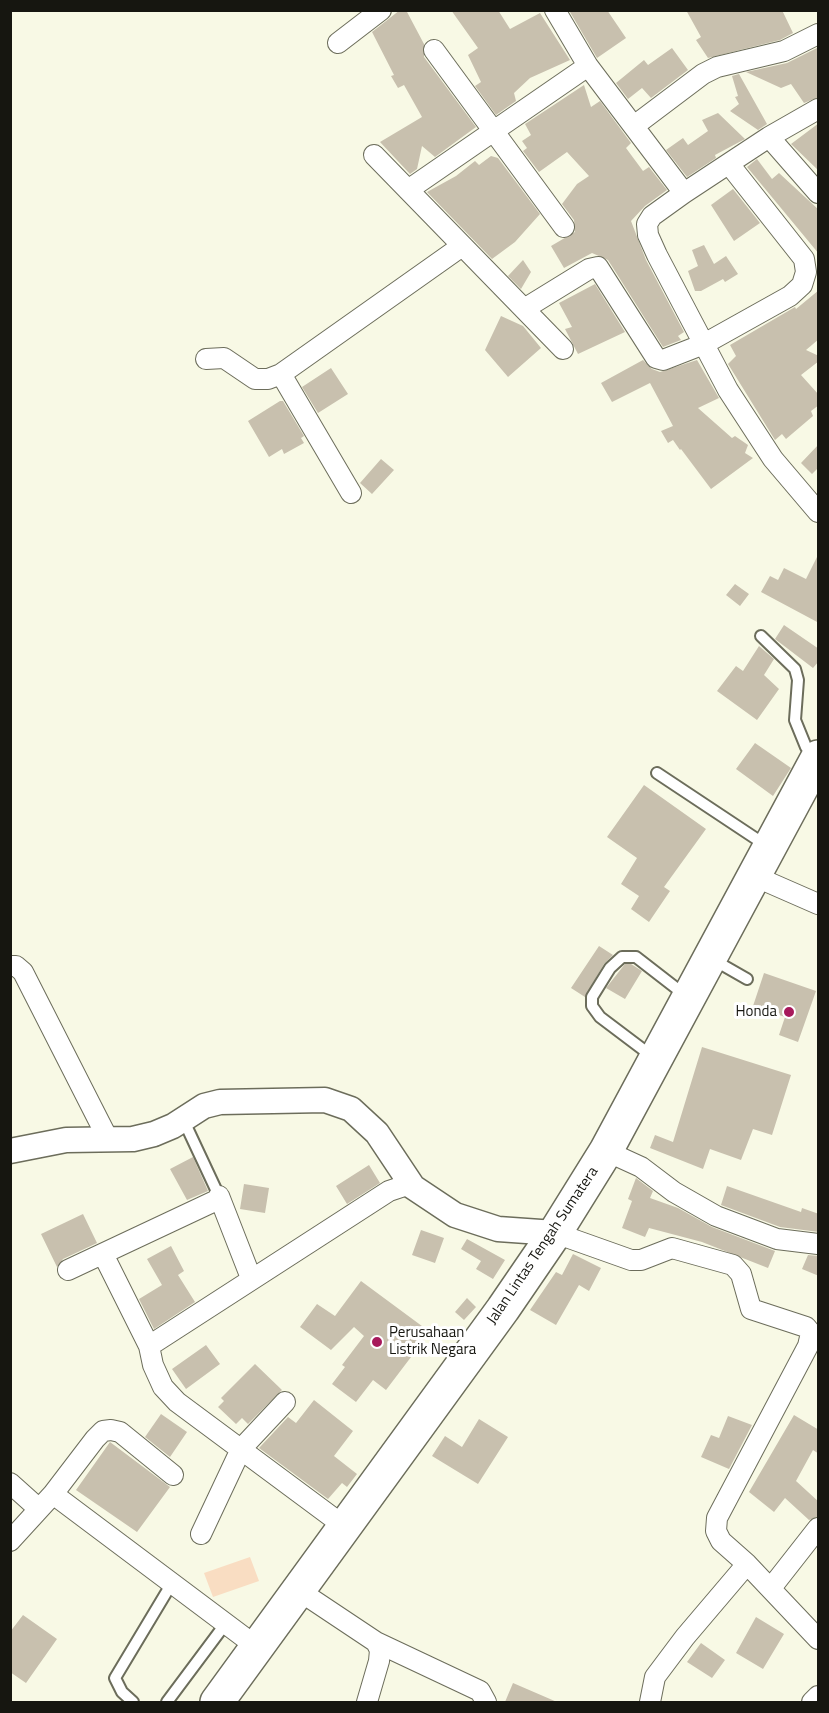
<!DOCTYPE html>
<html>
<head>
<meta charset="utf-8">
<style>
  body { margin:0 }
  #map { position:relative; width:829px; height:1713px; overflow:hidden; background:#f8f9e5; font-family:"Titillium Web",sans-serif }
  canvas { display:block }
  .frame { position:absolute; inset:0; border:12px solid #161610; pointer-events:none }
</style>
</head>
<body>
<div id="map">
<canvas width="829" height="1713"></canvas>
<div class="frame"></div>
</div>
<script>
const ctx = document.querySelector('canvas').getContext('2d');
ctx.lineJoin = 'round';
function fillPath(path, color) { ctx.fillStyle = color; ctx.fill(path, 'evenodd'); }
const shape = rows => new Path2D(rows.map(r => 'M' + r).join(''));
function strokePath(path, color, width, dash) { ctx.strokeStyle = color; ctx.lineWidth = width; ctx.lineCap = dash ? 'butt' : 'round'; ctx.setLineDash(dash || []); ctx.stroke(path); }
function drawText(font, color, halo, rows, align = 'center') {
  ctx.font = font + ' "Titillium Web",sans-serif'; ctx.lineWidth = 6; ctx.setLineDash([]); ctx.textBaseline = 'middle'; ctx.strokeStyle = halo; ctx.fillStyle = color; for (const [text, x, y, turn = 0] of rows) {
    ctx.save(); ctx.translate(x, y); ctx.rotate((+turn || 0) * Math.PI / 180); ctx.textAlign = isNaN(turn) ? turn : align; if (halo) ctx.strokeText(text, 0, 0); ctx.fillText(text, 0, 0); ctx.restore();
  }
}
fillPath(shape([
  [250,1557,259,1581,213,1597,204,1573]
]), '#f9ddc2');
fillPath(shape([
  [400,10,406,10,424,44,424,57,476,127,435,157,422,146,417,169,410,174,380,142,422,117,404,85,398,88,391,76,394,75,372,32],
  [451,10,498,10,510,29,540,13,570,60,530,78,514,93,516,101,496,115,475,86,481,82,468,55,478,48],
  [573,10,607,10,626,38,597,58,570,12],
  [686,10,782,10,793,33,780,40,708,58,696,40,701,37],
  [819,47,819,97,804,103,791,84,781,88,746,72,787,63],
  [672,48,688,70,651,98,642,88,628,99,616,83,644,60,648,65],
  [739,74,767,124,758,130,730,111,739,104,735,97,738,96,732,76],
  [584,85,591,107,600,101,631,143,626,148,643,171,649,167,667,190,645,206,631,221,646,260,684,332,678,336,681,340,663,347,608,260,592,253,564,268,551,246,575,232,574,220,562,204,577,184,589,176,567,152,539,172,523,151,527,148,522,141,531,135,525,124],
  [718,113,745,139,715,155,716,158,687,177,666,150,683,138,688,145,708,131,702,120],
  [819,123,819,171,791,144],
  [491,156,498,158,540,214,515,242,492,259,427,192,456,176,475,161,479,165],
  [757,159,772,179,779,173,819,210,819,254,747,167],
  [733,189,760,223,734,241,711,205],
  [704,245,714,264,726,256,738,274,725,282,723,279,701,291,695,291,688,271,698,266,692,250],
  [523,260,531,272,521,289,508,276],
  [595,284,625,332,578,354,565,329,572,327,559,303],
  [819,290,819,339,806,350,819,356,819,361,801,375,819,395,819,405,811,411,813,416,786,439,782,434,775,440,728,364,736,356,730,345,795,307,796,309],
  [501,316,523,326,541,348,508,377,485,350],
  [643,360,652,369,660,372,697,360,719,398,698,408,732,438,735,436,748,445,745,453,753,458,711,489,681,449,680,450,673,440,668,443,661,431,673,426,650,383,612,402,601,383],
  [331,368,348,394,318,413,302,387],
  [280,401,283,401,304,436,301,438,304,443,284,454,282,449,269,457,248,421],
  [819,444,819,467,812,474,801,463],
  [381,459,394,470,372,494,360,483],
  [819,553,819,623,761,592,770,576,778,580,784,568,806,579],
  [735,584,749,594,740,606,726,595],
  [784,625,819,649,819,661,813,668,775,639],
  [759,646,774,659,764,675,779,689,757,720,717,691,736,666,743,671],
  [755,743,791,768,773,796,736,769],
  [644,785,706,829,664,887,670,891,649,922,631,909,639,896,621,884,637,858,607,837],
  [599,946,613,955,604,964,585,997,571,988],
  [625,964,631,964,642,971,625,999,606,988],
  [764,973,816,991,798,1042,779,1035,785,1017,753,1006],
  [702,1047,791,1075,772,1135,753,1129,741,1160,710,1149,703,1169,650,1148,655,1135,673,1142],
  [193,1157,208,1191,187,1200,170,1169],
  [369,1165,380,1183,347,1204,336,1186],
  [636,1178,653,1191,650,1198,678,1208,712,1227,775,1251,768,1268,702,1242,649,1228,645,1237,622,1228,632,1201,628,1199],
  [244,1184,269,1188,265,1213,240,1209],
  [727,1186,801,1212,802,1208,819,1214,819,1232,780,1227,721,1205],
  [83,1214,97,1243,63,1259,57,1267,41,1234],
  [421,1230,444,1238,435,1263,412,1255],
  [467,1239,505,1260,493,1279,476,1269,481,1261,461,1249],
  [171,1246,184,1271,178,1275,195,1302,154,1329,139,1299,162,1285,147,1259],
  [573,1254,601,1268,589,1291,579,1285,556,1325,530,1310,556,1272,562,1275],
  [808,1255,819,1256,819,1276,802,1269],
  [361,1281,430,1332,386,1390,373,1380,356,1402,332,1384,345,1367,342,1365,364,1336,354,1327,331,1350,300,1327,317,1304,335,1316],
  [467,1298,476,1307,464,1320,455,1312],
  [206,1345,220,1364,186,1389,172,1369],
  [255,1364,282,1390,248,1424,242,1418,236,1424,218,1407,224,1401,221,1398],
  [314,1400,353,1431,334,1456,357,1474,347,1487,342,1483,328,1499,259,1448,288,1417,296,1423],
  [161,1414,187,1432,170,1457,145,1437],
  [794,1415,819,1430,819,1454,813,1450,796,1481,819,1502,819,1516,809,1520,785,1498,774,1512,749,1492],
  [728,1416,752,1425,729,1469,701,1457,711,1435,719,1438],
  [479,1419,508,1437,478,1484,432,1456,445,1436,462,1447],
  [110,1442,170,1487,137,1532,76,1490],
  [23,1615,57,1639,26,1683,10,1672,10,1632],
  [756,1617,784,1634,763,1669,736,1653],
  [701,1643,725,1660,712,1678,687,1662],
  [513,1683,557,1702,505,1702]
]), '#c8c0ae');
const service = shape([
  [761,636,795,669,798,680,795,720,806,747,816,755],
  [657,773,767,846],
  [712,959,747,979],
  [653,1057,600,1017,592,1006,592,997,610,968,622,957,636,957,685,995],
  [183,1119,219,1196],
  [133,1702,122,1692,115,1678,172,1583],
  [167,1702,226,1623]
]);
const minor = shape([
  [555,10,588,66,684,193],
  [338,43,381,10],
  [434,50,564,227],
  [818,109,769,137,684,193,652,216,647,224,648,235,657,255,728,390,773,459,818,512],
  [634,126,703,74,717,67,784,51,818,34],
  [769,137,818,193],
  [374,155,563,349],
  [408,190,588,66],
  [524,309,589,269,598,267,656,358,663,360,704,344,790,296,802,285,806,272,804,259,729,164],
  [206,359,224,358,255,379,268,379,281,374,462,246],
  [281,374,351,493],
  [754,876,818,904],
  [10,966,16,966,23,972,109,1141],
  [606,1151,641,1167,674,1192,716,1216,777,1239,818,1244],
  [219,1196,251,1278],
  [555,1233,631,1260,641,1260,672,1248,733,1265,741,1274,751,1309,806,1327,811,1333,808,1346,717,1518,716,1531,721,1541,747,1564,685,1637,655,1677,650,1702],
  [103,1254,149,1346],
  [68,1270,219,1199],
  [173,1475,120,1432,111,1430,103,1431,95,1439,53,1494,257,1647],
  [10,1483,39,1509],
  [344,1526,177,1402,163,1387,153,1365,149,1346,389,1191,404,1186,413,1187],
  [201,1534,241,1449,285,1402],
  [10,1541,53,1494],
  [747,1564,818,1639],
  [771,1588,818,1528],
  [298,1590,376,1642,380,1650,379,1661,367,1702],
  [376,1642,480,1691,486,1702],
  [812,1702,818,1696]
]);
const tertiary = shape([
  [10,1151,66,1140,133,1139,154,1134,173,1126,204,1106,220,1102,325,1100,351,1109,377,1133,413,1187,455,1215,498,1229,555,1233]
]);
const trunk = shape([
  [217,1702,503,1309,555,1233,606,1151,818,757]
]);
strokePath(service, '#6c6d5b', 14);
strokePath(minor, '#6c6d5b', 22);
strokePath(tertiary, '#6c6d5b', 27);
strokePath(trunk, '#6c6d5b', 36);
strokePath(service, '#fff', 10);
strokePath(minor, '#fff', 20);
strokePath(tertiary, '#fff', 24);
strokePath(trunk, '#fff', 33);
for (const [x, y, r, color] of [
  [789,1012,6,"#a7195b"],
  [377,1342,6,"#a7195b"]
]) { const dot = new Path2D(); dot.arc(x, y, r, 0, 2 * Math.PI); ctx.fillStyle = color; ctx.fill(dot); strokePath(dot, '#fff', 2); }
drawText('15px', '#161610', '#fff', [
  ["Honda",777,1012],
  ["Perusahaan",389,1333,"left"],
  ["Listrik Negara",389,1350,"left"]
], 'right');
drawText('15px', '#161610', '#fff', [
  ["Jalan Lintas Tengah Sumatera",543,1246,-56]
]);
</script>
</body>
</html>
